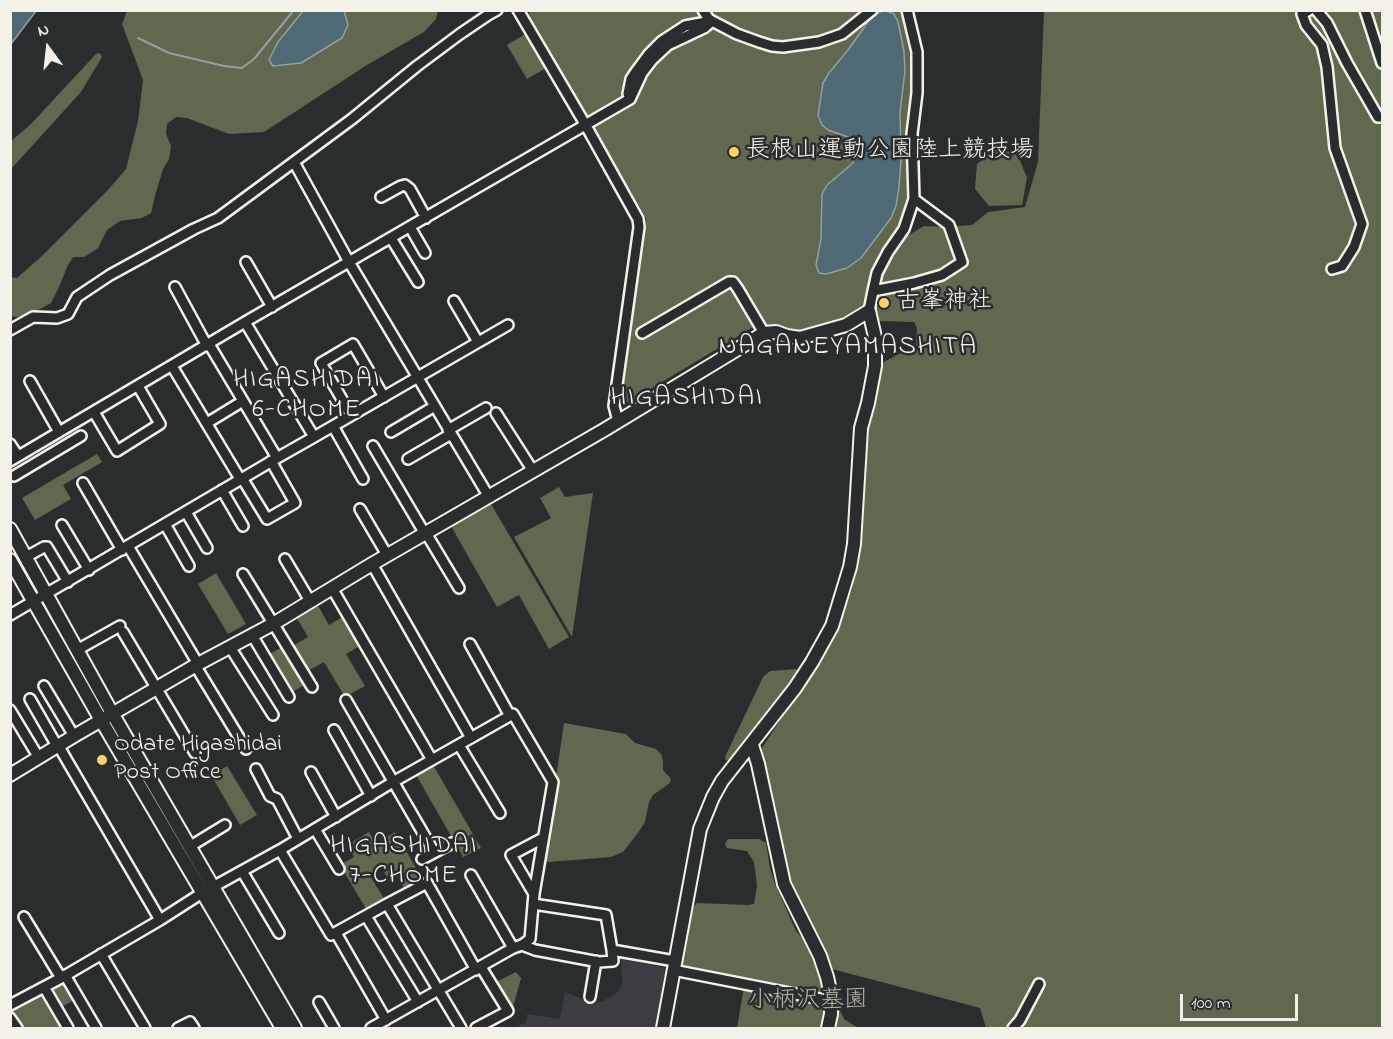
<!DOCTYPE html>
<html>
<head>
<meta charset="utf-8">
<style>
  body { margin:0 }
  #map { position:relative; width:1393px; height:1039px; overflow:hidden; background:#2a2d2e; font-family:"Indie Flower",sans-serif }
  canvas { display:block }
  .frame { position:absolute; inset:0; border:12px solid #f4f1e8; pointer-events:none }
  .north { position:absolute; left:18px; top:18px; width:60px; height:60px; -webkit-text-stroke:4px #2a2d2e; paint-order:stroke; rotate:345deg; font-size:16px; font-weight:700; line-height:24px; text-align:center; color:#f4f1e8 }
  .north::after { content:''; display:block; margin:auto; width:21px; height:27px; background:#f4f1e8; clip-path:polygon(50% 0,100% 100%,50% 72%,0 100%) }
  .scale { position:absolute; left:1180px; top:994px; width:118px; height:27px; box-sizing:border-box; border:3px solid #f4f1e8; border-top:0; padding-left:8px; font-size:18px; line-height:21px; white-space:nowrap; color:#f4f1e8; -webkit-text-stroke:4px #2a2d2e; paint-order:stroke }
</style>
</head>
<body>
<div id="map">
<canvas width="1393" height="1039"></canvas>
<div class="frame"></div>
<div class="north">N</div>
<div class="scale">100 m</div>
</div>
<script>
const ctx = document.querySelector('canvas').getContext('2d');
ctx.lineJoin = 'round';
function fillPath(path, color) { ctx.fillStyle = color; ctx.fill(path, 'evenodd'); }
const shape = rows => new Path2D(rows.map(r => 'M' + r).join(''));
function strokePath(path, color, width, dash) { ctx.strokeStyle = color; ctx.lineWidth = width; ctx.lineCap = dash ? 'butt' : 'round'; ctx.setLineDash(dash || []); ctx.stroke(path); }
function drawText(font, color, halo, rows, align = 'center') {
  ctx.font = font + ' "Indie Flower","Klee One",sans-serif'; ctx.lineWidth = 5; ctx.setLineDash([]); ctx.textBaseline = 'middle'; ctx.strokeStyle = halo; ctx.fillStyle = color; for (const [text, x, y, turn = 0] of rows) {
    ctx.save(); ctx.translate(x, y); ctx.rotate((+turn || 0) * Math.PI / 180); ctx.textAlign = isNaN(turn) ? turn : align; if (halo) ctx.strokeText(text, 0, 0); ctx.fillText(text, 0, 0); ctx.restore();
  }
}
fillPath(shape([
  [621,959,667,968,656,1028,515,1028,526,1022,527,1014,560,1019,565,992,594,1003,605,1000,615,994,620,989,622,982]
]), '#3c3d43');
fillPath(shape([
  [529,10,902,11,913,66,906,135,909,194,906,212,901,226,875,266,864,307,845,320,802,332,755,326,629,402,624,403,621,402,619,397,646,218,583,109,576,99,568,93,530,19],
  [127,11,438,11,436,19,424,32,367,65,264,132,229,134,187,118,176,117,167,124,166,134,171,146,169,159,163,169,155,196,151,213,142,218,120,221,107,230,98,248,84,257,73,257,67,267,59,287,51,303,35,312,17,317,11,316,10,277,17,278,43,255,108,190,126,169,138,121,143,80,122,24],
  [1044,11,1382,11,1382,1028,986,1028,980,1008,832,969,788,875,774,824,760,760,762,748,832,641,852,590,860,546,862,479,871,409,878,365,916,345,917,328,914,322,879,321,875,311,881,275,907,236,924,226,943,227,972,225,988,212,1025,207,1038,162],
  [527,33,546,68,527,79,507,45],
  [100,53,102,57,81,92,11,169,11,141,30,125,96,54],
  [995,150,1017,153,1027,178,1022,205,989,206,975,189,977,164],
  [97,454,102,462,63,485,71,499,35,520,22,498],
  [559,487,565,497,593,493,572,637,514,537,551,518,540,498],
  [491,504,569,637,549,649,519,595,497,607,451,526],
  [216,573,246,624,228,634,198,584],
  [316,602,329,625,346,615,363,644,346,654,365,686,345,697,324,662,306,672,291,647,308,637,295,615],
  [284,646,307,683,291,693,268,655],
  [797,669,799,673,797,679,730,761,726,760,725,757,763,677,770,671],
  [564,723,626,734,635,743,656,749,661,754,663,761,663,770,671,779,670,783,653,795,649,802,645,822,638,833,623,852,611,857,549,862,544,860],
  [432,763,481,848,463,857,415,773],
  [227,766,257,815,240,825,211,775],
  [369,832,376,844,395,832,423,880,405,890,395,873,387,877,381,866,369,874,386,902,368,912,340,865,354,857,347,845],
  [728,839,759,839,766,843,770,868,775,884,796,931,809,946,844,1019,858,1028,737,1028,745,981,680,967,691,909,697,903,748,905,754,904,757,886,754,862,747,851,727,848,725,844],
  [516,972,521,978,512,1011,496,982],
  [65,979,76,999,61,1007,50,989,51,986],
  [40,992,46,995,64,1028,20,1028,11,1012,11,1009]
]), '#60684f');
const water = shape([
  [11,10,36,11,11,44,10,11,11,10],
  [303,11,344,11,348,25,342,38,301,63,273,66,269,60,278,42,303,11],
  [882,11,887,11,894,14,898,22,904,51,905,71,900,112,901,160,899,187,896,206,891,218,861,258,847,268,826,274,819,273,816,265,821,239,822,194,827,185,853,163,855,154,854,144,851,138,828,130,822,125,818,115,823,83,829,73,848,50,868,22,874,15,882,11]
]);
fillPath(water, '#506a75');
strokePath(water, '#92a0a3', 1.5);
strokePath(shape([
  [77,10,78,11],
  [138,38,169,53,224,66,242,68,254,59,294,10]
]), '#92a0a3', 2);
const street = shape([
  [518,10,585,124,638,219,639,227,614,406,618,421],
  [1309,10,1302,14,1306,25,1322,45,1327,67,1335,148,1362,224,1354,247,1342,266,1332,269],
  [1316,10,1327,23,1347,63,1378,117,1382,117],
  [1365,10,1382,63],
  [712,21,737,34,759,42,772,46,783,47,819,42,842,34,872,10],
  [628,94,631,79,635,73,649,54,662,41,685,26,712,21,708,18,703,10],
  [294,162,349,262,489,497],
  [381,197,401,186,405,185,410,189,426,218],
  [410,227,425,253],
  [391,238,418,282],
  [246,262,272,307],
  [175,287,207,346],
  [873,291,877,273,888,252,904,229,914,199,912,134,917,93,917,52,907,10],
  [454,301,478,342],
  [869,311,873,291,914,283,942,275,962,262,949,225,914,199],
  [245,322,314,437],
  [10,330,33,317,57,318,68,314,77,297,110,275,194,229,218,218,352,119,417,66,460,34,488,15,497,10],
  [642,333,729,282,733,282,738,289,764,333],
  [209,344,277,458],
  [172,366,240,479],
  [30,381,59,432],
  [94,412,117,451,160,424,138,386],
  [496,413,533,471],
  [351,415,321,363,353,344,384,397],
  [207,423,243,401],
  [333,426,363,479],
  [448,430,486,408],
  [391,432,435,406],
  [10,444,18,456],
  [373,446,425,534],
  [408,459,451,434],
  [10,461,245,322,630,99,642,73,652,60,668,45,704,28,712,21],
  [14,476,81,436],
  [242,478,267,519,295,503,271,461],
  [83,483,122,550],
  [222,490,243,526],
  [360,509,387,555],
  [186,512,207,548],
  [165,524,189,566],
  [62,525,89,570],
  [426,533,459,588],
  [128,546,198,664],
  [26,557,44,547,47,547,68,582],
  [285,559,310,601],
  [372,564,471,738],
  [243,574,312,687],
  [332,588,432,760],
  [10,615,277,458,314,437,508,325],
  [123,632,195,753],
  [252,635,289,697],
  [470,644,510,716],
  [230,647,273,715],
  [77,650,120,626],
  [195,665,246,749],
  [44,686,74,736],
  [30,699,57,746],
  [346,700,434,852],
  [10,710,39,758],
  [334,730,371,796],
  [58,745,160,920],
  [459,745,500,813],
  [256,769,270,796,277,799,298,839],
  [311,772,336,817],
  [315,829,339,869],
  [189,847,225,825],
  [280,850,331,935,387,904,461,1028],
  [422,859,452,843],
  [242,871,279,933],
  [471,875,513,948],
  [534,894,511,855,543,838],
  [387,904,427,883,476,970],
  [533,904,606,915,612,950],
  [366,916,418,1002],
  [24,917,61,978],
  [336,933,386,1020],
  [522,945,535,950,599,962,613,961,612,950,675,961],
  [101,954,145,1028],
  [673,970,831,1001],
  [65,975,96,1028],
  [44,987,68,1028],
  [590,997,596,961],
  [319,1002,334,1028],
  [10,1005,61,978,160,920,202,893,280,850,393,782,513,714,553,782,534,894,530,939,522,945,513,948,371,1028],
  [10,1018,17,1028],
  [178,1028,190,1022,194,1028],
  [476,1028,508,1011,481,967],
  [1013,1028,1020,1020,1039,984]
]);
const secondary = shape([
  [10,529,112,713,295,1028],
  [10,560,101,720,282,1028],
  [752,745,758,764,784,884,820,956,827,977,831,995,831,1014,828,1028],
  [10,775,74,736,198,664,273,624,372,564,604,430,764,333,776,332,787,336,800,338,846,325,869,311,875,337,875,366,868,403,861,428,854,544,850,567,832,626,812,662,795,688,722,781,713,797,700,829,663,1028]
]);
strokePath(street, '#f4f1e8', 14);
strokePath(secondary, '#f4f1e8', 16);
strokePath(street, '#2a2d2e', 9);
strokePath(secondary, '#2a2d2e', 12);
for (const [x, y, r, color] of [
  [734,152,6,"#ffd166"],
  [884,303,6,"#ffd166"],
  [102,760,6,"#ffd166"]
]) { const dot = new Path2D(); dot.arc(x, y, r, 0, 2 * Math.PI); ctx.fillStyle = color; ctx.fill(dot); strokePath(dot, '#2a2d2e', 2); }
drawText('24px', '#f4f1e8', '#2a2d2e', [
  ["長根山運動公園陸上競技場",746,152],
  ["古峯神社",896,303],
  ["Odate Higashidai",114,746],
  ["Post Office",114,774]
], 'left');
drawText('24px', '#b1b3a3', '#2a2d2e', [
  ["小柄沢墓園",808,1002]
]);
ctx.letterSpacing = '1.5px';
drawText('26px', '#f4f1e8', '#2a2d2e', [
  ["HIGASHIDAI",307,382],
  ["6-CHOME",307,412],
  ["HIGASHIDAI",404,848],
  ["7-CHOME",404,878]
]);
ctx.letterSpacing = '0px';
ctx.letterSpacing = '1.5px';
drawText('27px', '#f4f1e8', '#2a2d2e', [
  ["NAGANEYAMASHITA",848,349],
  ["HIGASHIDAI",687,400]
]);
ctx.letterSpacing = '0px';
</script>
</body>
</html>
